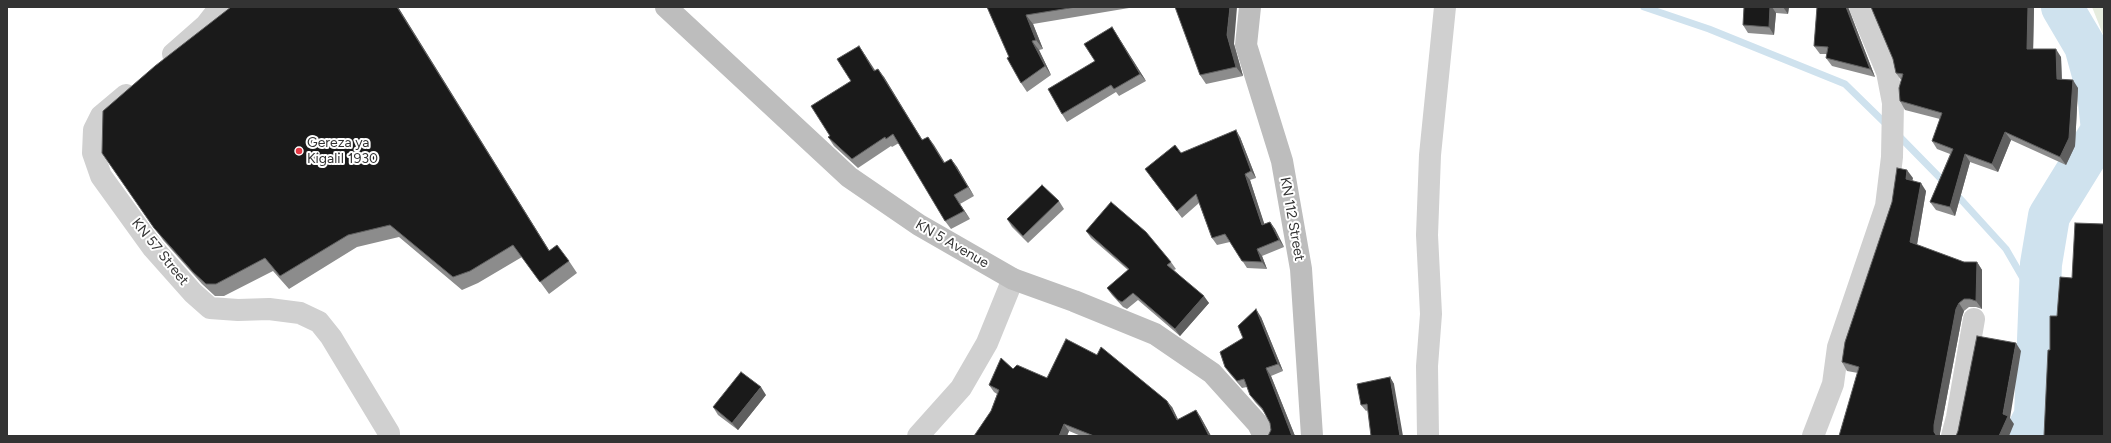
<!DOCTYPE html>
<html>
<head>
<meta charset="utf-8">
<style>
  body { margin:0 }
  #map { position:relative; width:2111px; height:443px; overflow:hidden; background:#fff; font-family:Figtree,sans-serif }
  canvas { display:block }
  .frame { position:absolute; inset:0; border:8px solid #333; pointer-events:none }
</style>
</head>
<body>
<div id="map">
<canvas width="2111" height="443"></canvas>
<div class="frame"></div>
</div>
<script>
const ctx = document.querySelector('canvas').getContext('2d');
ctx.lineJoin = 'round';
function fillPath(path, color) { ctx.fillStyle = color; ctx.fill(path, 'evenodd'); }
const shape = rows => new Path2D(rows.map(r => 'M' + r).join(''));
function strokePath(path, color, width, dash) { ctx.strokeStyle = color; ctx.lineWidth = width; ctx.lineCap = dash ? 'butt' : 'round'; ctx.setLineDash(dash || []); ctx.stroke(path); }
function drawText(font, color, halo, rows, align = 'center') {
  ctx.font = font + ' Figtree,sans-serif'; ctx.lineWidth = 4; ctx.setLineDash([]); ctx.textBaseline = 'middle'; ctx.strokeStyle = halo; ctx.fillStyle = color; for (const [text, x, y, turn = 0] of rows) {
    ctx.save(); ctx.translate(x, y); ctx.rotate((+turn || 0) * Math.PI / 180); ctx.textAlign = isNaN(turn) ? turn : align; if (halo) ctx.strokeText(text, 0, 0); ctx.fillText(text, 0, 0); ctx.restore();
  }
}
fillPath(shape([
  [2092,7,2104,7,2104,37]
]), '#e6ecdf');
strokePath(shape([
  [1644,7,1709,29,1845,84,1888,126],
  [1897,134,1946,184],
  [1955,193,2006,249,2039,306]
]), '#cfe2ee', 7);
strokePath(shape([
  [2025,436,2035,416,2041,264,2049,216,2102,130,2098,93,2085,46,2062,7]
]), '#cfe2ee', 42);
strokePath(shape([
  [173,54,206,25,220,7],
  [126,95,101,116,94,130,93,153,101,176,153,248,193,293,210,308,238,310,269,309,300,313,319,322,331,337,389,433,389,436],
  [918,436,961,388,987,343,1013,279],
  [1428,436,1427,366,1431,314,1427,235,1430,155,1445,7],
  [1813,436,1833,384,1838,347,1886,206,1892,157,1893,103,1887,72,1860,7],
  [1952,436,1957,417,1974,319]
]), '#d0d0d0', 22);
strokePath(shape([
  [666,7,849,177,919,225,1013,279,1074,301,1155,334,1212,373,1258,424,1264,436],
  [1250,7,1246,45,1282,161,1301,269,1312,436]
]), '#bdbdbd', 22);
fillPath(shape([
  [398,7,549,250,569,261,577,273,549,294,522,257,478,283,462,290,399,237,357,247,289,289,273,271,224,296,215,296,202,284,163,240,102,153],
  [987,7,1135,7,1033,24,1043,49,1039,50,1051,75,1027,92,1021,83],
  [1744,7,1789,7,1788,14,1776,13,1774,35,1748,33,1743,25],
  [1817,7,1848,7,1875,77,1832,66,1826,58,1827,54,1820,54,1814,46],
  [2034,7,2033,49,2061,57,2062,79,2078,88,2075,146,2066,165,2011,140,1998,172,1970,162,1955,216,1936,210,1930,202,1950,154,1937,149,1932,141,1940,119,1905,110,1900,101,1901,80,1896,73,1893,59],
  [1112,27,1146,81,1119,96,1116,92,1067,122,1062,114,1095,61],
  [1234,44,1243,76,1206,84,1200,75],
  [859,46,875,70,884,77,922,140,928,137,944,163,951,159,957,167,974,196,960,204,970,219,951,229,945,221,899,143,892,147,891,146,858,168,834,146,828,137,830,136,851,81],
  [1240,137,1256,178,1250,180,1264,224,1270,222,1275,229,1284,247,1262,256,1267,269,1247,268,1230,242,1217,245,1212,238,1199,203,1182,218,1150,176,1181,153],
  [1913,178,1912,181,1926,191,1917,245,1964,262,1977,262,1982,270,1982,309,1976,307,1969,307,1964,311,1962,317,1940,433,1858,373,1847,371,1842,362],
  [1059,201,1064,209,1028,243,1012,227,1007,219],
  [1086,231,1171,262,1176,269,1174,270,1209,303,1180,336,1138,300,1127,309,1123,307,1112,295,1107,288,1128,270,1091,238],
  [1261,317,1283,371,1271,376,1295,436,1268,436,1271,430,1270,423,1264,412,1255,402,1250,395,1247,387,1242,388,1230,374,1225,367,1243,338],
  [1013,369,1047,378,1172,407,1178,419,1200,416,1211,436,1081,436,1069,431,1067,436,974,436,991,411,997,394,994,392,989,385],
  [1390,377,1394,384,1368,410,1366,411,1361,405],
  [766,395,738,430,718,415,713,407]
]), '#8c8c8c');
fillPath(shape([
  [397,7,398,7,557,263,549,251],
  [1230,7,1237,7,1234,44,1243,76,1236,67,1227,35],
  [1770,7,1772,7,1776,13,1774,35,1769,27],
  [1783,7,1789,7,1788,14],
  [1846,7,1848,7,1875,77,1870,69],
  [2028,7,2034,7,2033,57,2027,49],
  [1026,15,1033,24,1043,49,1036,40],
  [1112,27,1117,35,1146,81,1140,74],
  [1032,41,1039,50,1051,75,1045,66],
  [859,46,865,55,880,79,874,71],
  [2056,49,2061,57,2062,87,2057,79],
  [878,69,884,77,928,149,922,140],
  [2073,80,2078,88,2075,146,2066,165,2060,157],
  [1236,130,1240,137,1256,178,1251,171],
  [2005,132,2011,140,1998,172,1992,164],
  [928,137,934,145,950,171,944,163],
  [1965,154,1970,162,1955,216,1950,207],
  [951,159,957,167,974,196,968,187],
  [1907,170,1913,178,1911,187,1906,179],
  [1245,174,1250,180,1267,232,1262,225],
  [1921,183,1926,191,1916,250,1910,242],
  [954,195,970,219,964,211],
  [1270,222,1275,229,1284,247,1279,240],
  [1257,249,1262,256,1267,269,1262,262],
  [1977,262,1982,270,1982,309,1976,301],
  [1204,296,1209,303,1180,336,1175,329],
  [1959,303,1964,311,1962,317,1940,433,1940,436,1937,436,1934,432,1934,425,1956,309],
  [1256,309,1261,317,1283,371,1278,364],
  [2016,343,2021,351,2010,418,2014,424,2009,436,1999,436],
  [1266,368,1271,376,1295,436,1292,436],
  [1390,377,1394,384,1403,436,1400,436],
  [761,387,766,395,738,430,732,423],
  [1167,401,1172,407,1181,426,1177,420],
  [1196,410,1200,416,1211,436,1209,436],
  [1064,424,1069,431,1067,436,1059,436]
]), '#5f5f5f');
const building = shape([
  [231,7,397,7,549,251,557,245,569,261,540,282,513,245,470,271,453,277,390,225,348,235,280,276,265,258,216,284,206,284,193,272,154,228,102,153,103,111,155,66,231,7],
  [987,7,1076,7,1026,15,1036,40,1032,41,1045,66,1021,83,1007,58,1009,57,987,7],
  [1175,7,1230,7,1227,35,1236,67,1200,75,1175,7],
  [1744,7,1770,7,1769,27,1743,25,1744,7],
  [1817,7,1846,7,1870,69,1826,58,1828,47,1814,46,1817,7],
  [1871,7,2028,7,2027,49,2056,49,2057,79,2073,80,2069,138,2060,157,2005,132,1992,164,1965,154,1950,207,1930,202,1953,149,1932,141,1942,113,1900,101,1899,88,1903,74,1896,73,1893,59,1871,7],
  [1112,27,1140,74,1114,89,1111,85,1062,114,1048,89,1095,61,1084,44,1112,27],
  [859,46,874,71,878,69,922,140,928,137,944,163,951,159,968,187,954,195,964,211,945,221,893,134,886,139,885,137,852,159,828,137,830,136,811,106,851,81,837,59,859,46],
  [1236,130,1251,171,1245,174,1262,225,1270,222,1279,240,1257,249,1262,262,1242,261,1225,234,1212,238,1196,194,1177,211,1145,169,1175,145,1181,153,1236,130],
  [1897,168,1907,170,1906,179,1921,183,1910,242,1964,262,1977,262,1976,301,1970,299,1964,299,1959,303,1956,309,1934,425,1934,432,1937,436,1839,436,1859,367,1842,362,1845,342,1892,202,1897,168],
  [1042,185,1059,201,1023,236,1007,219,1042,185],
  [1111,202,1146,232,1171,262,1167,265,1204,296,1175,329,1133,293,1122,302,1118,300,1107,288,1129,269,1086,231,1111,202],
  [2075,223,2104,224,2104,436,2044,436,2048,350,2050,350,2050,316,2057,316,2060,277,2072,278,2075,223],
  [1256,309,1278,364,1266,368,1292,436,1268,436,1271,430,1270,423,1262,408,1250,395,1244,379,1237,381,1225,367,1220,352,1243,338,1238,326,1256,309],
  [1977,336,2016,343,2003,414,2008,416,1999,436,1956,436,1958,431,1977,336],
  [1066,339,1097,355,1101,347,1167,401,1177,420,1196,410,1209,436,1094,436,1064,424,1059,436,974,436,991,411,999,390,989,385,1001,358,1013,369,1017,365,1047,378,1066,339],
  [741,372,761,387,732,423,713,407,741,372],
  [1390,377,1400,436,1371,436,1367,404,1361,405,1357,384,1390,377]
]);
fillPath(building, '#1a1a1a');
strokePath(building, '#5f5f5f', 1);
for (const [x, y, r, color] of [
  [299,151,4,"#e63946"]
]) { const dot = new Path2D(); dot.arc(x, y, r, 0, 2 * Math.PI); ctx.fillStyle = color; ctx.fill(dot); strokePath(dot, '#fff', 1.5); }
drawText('14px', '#333', '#fff', [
  ["Gereza ya",307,143],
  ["KigaliI 1930",307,159]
], 'left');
drawText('14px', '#333', '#fff', [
  ["KN 112 Street",1292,219,80],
  ["KN 5 Avenue",952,244,30],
  ["KN 57 Street",160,252,51]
]);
</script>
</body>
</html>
